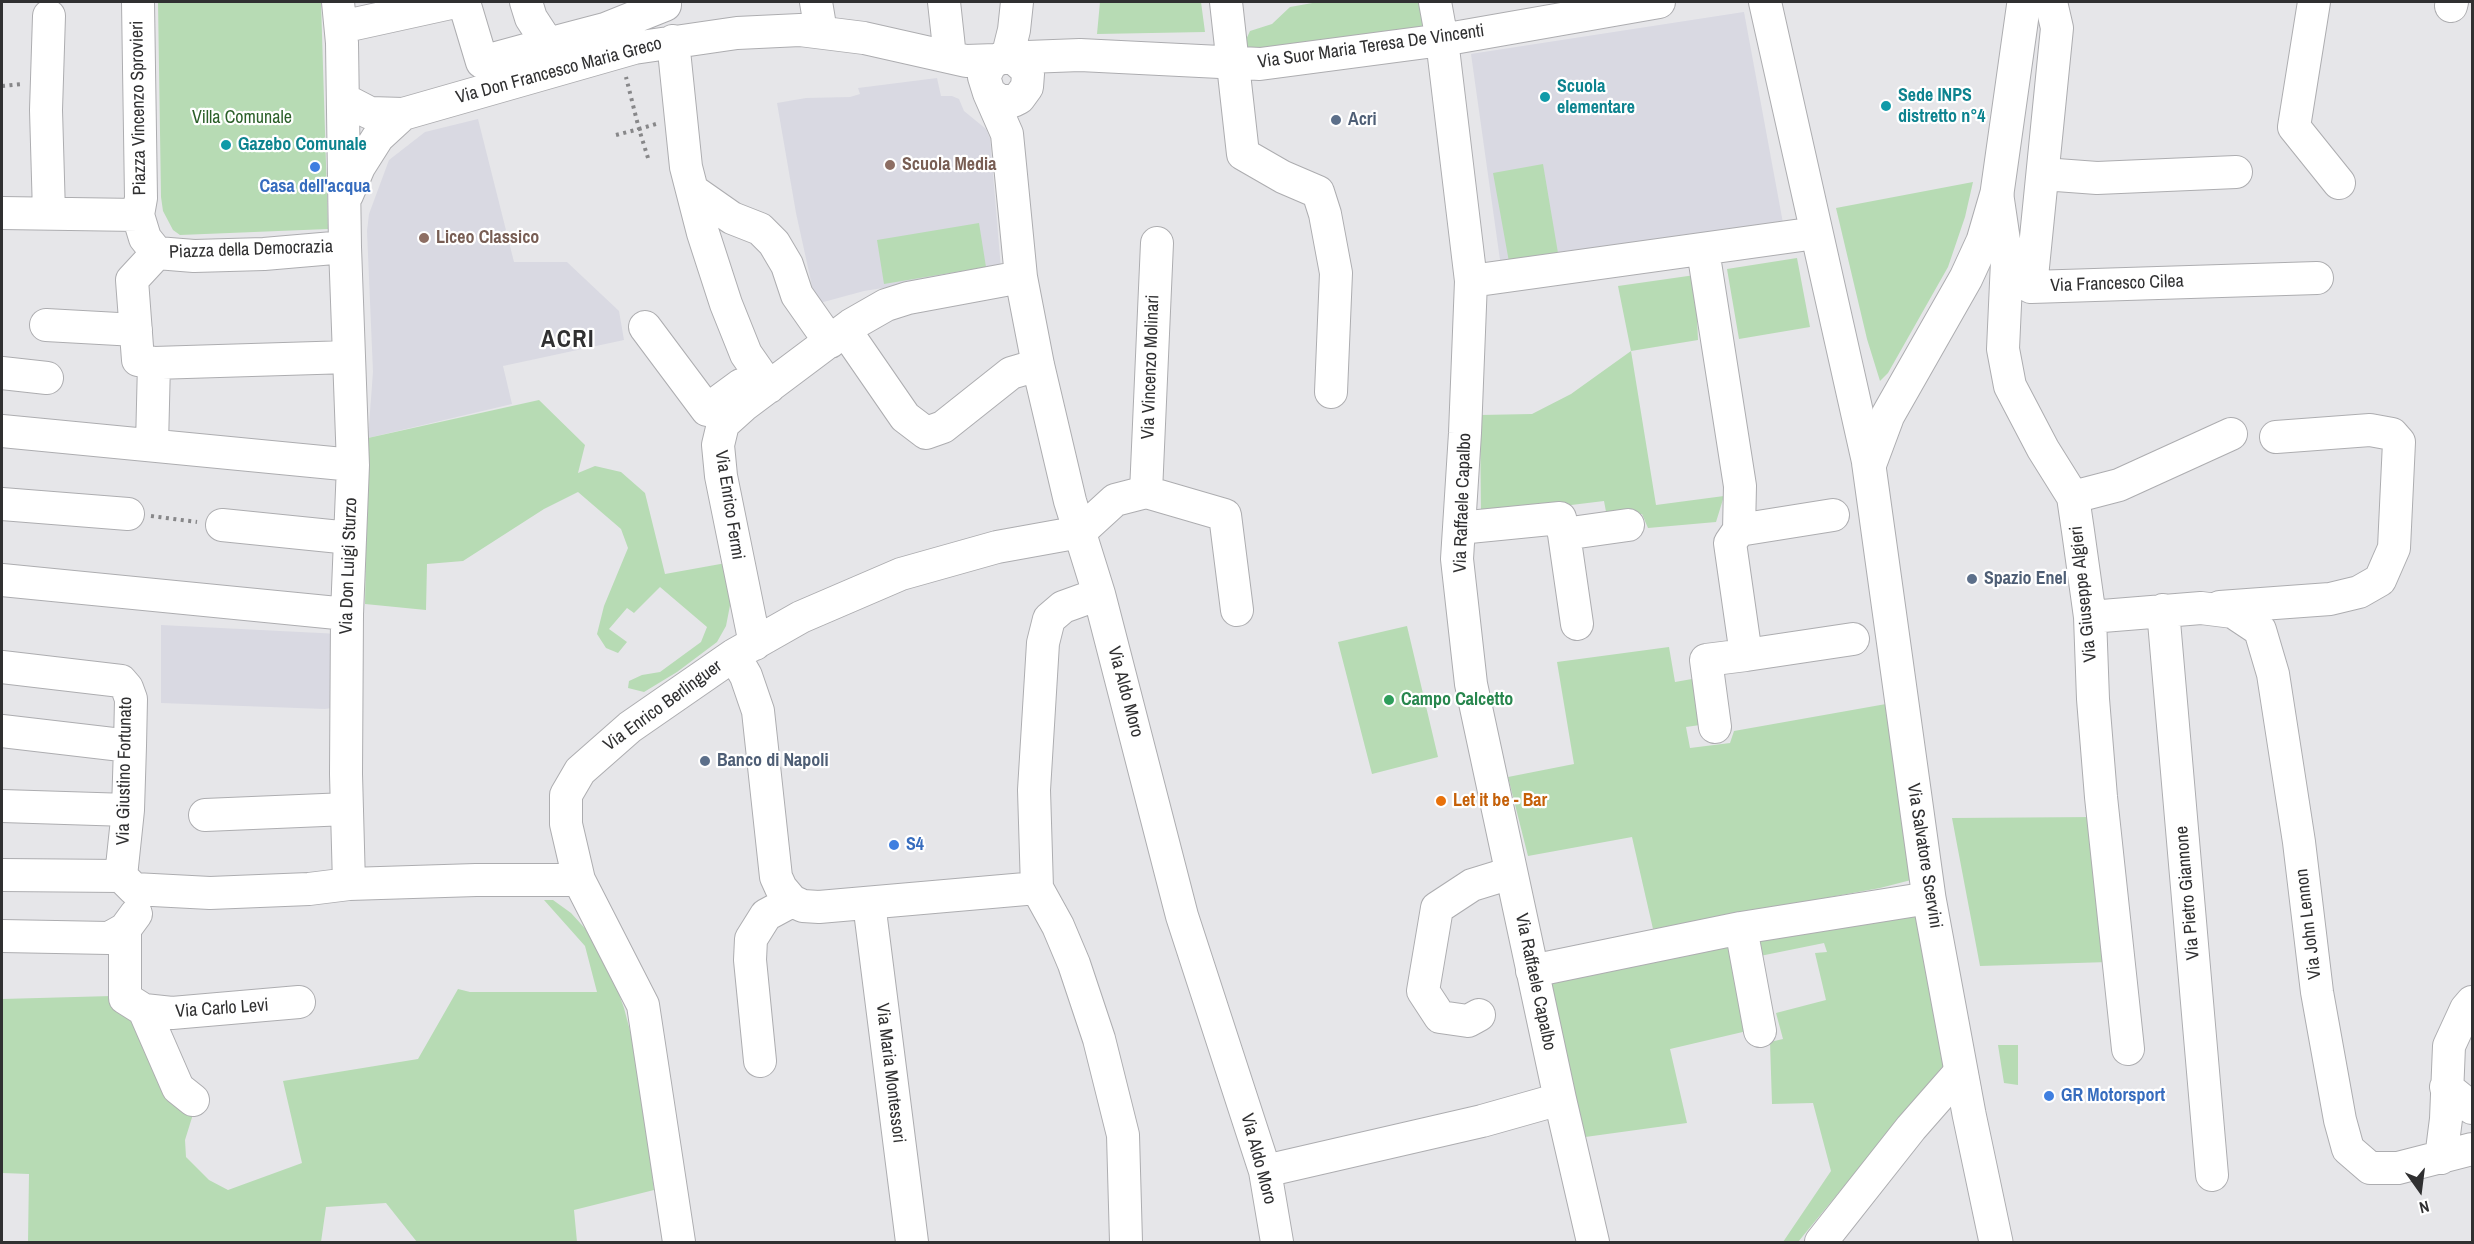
<!DOCTYPE html>
<html>
<head>
<meta charset="utf-8">
<style>
  body { margin:0 }
  #map { position:relative; width:2474px; height:1244px; overflow:hidden; background:#e6e6e9; font-family:"Archivo Narrow",sans-serif }
  canvas { display:block }
  .frame { position:absolute; inset:0; border:3px solid #303031; pointer-events:none }
  .north { position:absolute; left:2390px; top:1160px; width:60px; height:60px; -webkit-text-stroke:4px #fff; paint-order:stroke; rotate:166deg; font-size:16px; font-weight:700; line-height:24px; text-align:center; color:#303031 }
  .north::after { content:''; display:block; margin:auto; width:21px; height:27px; background:#303031; clip-path:polygon(50% 0,100% 100%,50% 72%,0 100%) }
</style>
</head>
<body>
<div id="map">
<canvas width="2474" height="1244"></canvas>
<div class="frame"></div>
<div class="north">N</div>
</div>
<script>
const ctx = document.querySelector('canvas').getContext('2d');
ctx.lineJoin = 'round';
function fillPath(path, color) { ctx.fillStyle = color; ctx.fill(path, 'evenodd'); }
const shape = rows => new Path2D(rows.map(r => 'M' + r).join(''));
function strokePath(path, color, width, dash) { ctx.strokeStyle = color; ctx.lineWidth = width; ctx.lineCap = dash ? 'butt' : 'round'; ctx.setLineDash(dash || []); ctx.stroke(path); }
function drawText(font, color, halo, rows, align = 'center') {
  ctx.font = font + ' "Archivo Narrow",sans-serif'; ctx.lineWidth = 4.5; ctx.setLineDash([]); ctx.textBaseline = 'middle'; ctx.strokeStyle = halo; ctx.fillStyle = color; for (const [text, x, y, turn = 0] of rows) {
    ctx.save(); ctx.translate(x, y); ctx.rotate((+turn || 0) * Math.PI / 180); ctx.textAlign = isNaN(turn) ? turn : align; if (halo) ctx.strokeText(text, 0, 0); ctx.fillText(text, 0, 0); ctx.restore();
  }
}
fillPath(shape([
  [1744,12,1783,223,1501,267,1471,54],
  [937,78,941,96,952,96,959,99,964,111,986,129,990,138,1001,269,864,291,816,304,796,213,777,103,806,98,850,97,860,94,858,88],
  [478,119,514,262,567,262,619,311,624,340,503,366,512,404,368,438,373,372,367,231,369,214,389,160,425,132],
  [161,625,340,634,339,707,325,709,161,703]
]), '#d9d9e2');
fillPath(shape([
  [158,2,321,2,328,229,180,235,173,230,163,211,161,197],
  [1100,2,1201,2,1205,32,1097,34],
  [1318,2,1429,2,1434,22,1418,32,1251,50,1244,44,1250,31,1272,24,1290,7],
  [1543,164,1558,253,1509,262,1493,173],
  [1973,182,1965,217,1948,267,1888,373,1880,381,1867,339,1836,208],
  [979,223,986,267,884,284,877,240],
  [1797,258,1810,327,1739,339,1727,269],
  [1695,275,1698,340,1631,351,1656,505,1724,496,1716,522,1648,528,1642,514,1607,517,1604,501,1481,516,1480,415,1532,414,1571,394,1631,351,1618,286],
  [539,400,585,445,578,473,595,466,621,472,645,493,665,574,726,563,732,595,726,626,717,642,677,672,644,692,628,688,629,681,642,675,660,672,701,642,707,627,660,587,634,613,627,608,609,629,627,642,618,653,606,648,597,634,604,606,628,548,621,529,578,492,544,509,463,561,427,564,426,610,365,604,368,438],
  [1407,626,1438,757,1372,774,1338,642],
  [1669,647,1675,682,1692,679,1700,725,1686,727,1690,748,1730,743,1734,731,1886,704,1911,880,1880,888,1653,929,1632,837,1528,856,1508,777,1574,764,1557,662],
  [2096,817,2109,962,1980,966,1952,818],
  [544,900,553,900,571,913,591,935,606,958,624,1008,638,1061,654,1190,574,1210,577,1242,417,1242,386,1203,326,1207,321,1242,28,1242,29,1174,2,1173,2,999,112,996,113,1010,144,1010,194,1111,185,1140,186,1157,209,1180,228,1190,302,1163,283,1081,418,1059,458,989,470,992,597,992,585,946],
  [1917,910,1947,1061,1798,1242,1783,1242,1831,1171,1813,1103,1772,1104,1770,1042,1783,1039,1776,1013,1826,1000,1815,953,1827,952,1824,943,1760,956,1756,939],
  [1731,944,1747,1031,1670,1049,1687,1123,1578,1138,1545,981],
  [1998,1045,2018,1045,2018,1085,2004,1083]
]), '#b7dbb4');
const minor = shape([
  [138,2,141,198,138,215,145,238,157,253,194,256,264,254,345,247],
  [338,2,342,43,345,247,353,465,347,614,346,774,349,884],
  [464,2,482,62,548,44],
  [526,2,531,18,548,44,605,29,665,5],
  [816,2,821,32],
  [944,2,950,57],
  [1226,2,1243,154,1283,177,1318,192,1325,214,1336,273,1331,392],
  [1435,2,1442,40,1471,281,1465,433,1457,559,1471,684,1560,1099,1593,1242],
  [1765,2,1869,466],
  [2051,2,2057,28,2031,287,2317,278],
  [2314,2,2294,127,2339,183],
  [2451,6,2452,2],
  [49,16,46,110,49,213],
  [341,27,455,2],
  [673,41,686,167,703,233,726,304,746,354,769,387],
  [1007,58,1014,30,1017,2],
  [1015,59,1025,68,1028,74,1027,87,1019,98,1013,101,1000,101,989,93,984,77,991,63,1001,58,1080,55,1260,64,1442,40,1659,2],
  [989,93,1007,134,1021,277,1038,365,1070,501,1099,594,1182,916,1265,1171,1277,1242],
  [343,99,370,113,403,114,634,48,737,33,800,30,864,38,966,61,996,60],
  [2043,174,2097,178,2236,172],
  [692,190,732,218,760,229,774,243,787,265,797,295,830,342],
  [1997,193,2007,261,2003,349,2010,386,2043,449,2073,497,2078,531,2090,617,2093,699,2101,797,2128,1049],
  [347,195,359,167,378,137,403,114],
  [2,213,138,215],
  [1703,250,1740,486,1739,530,1730,543,1746,655,1853,639],
  [1471,281,1816,233],
  [46,325,136,330],
  [645,327,707,410,741,385],
  [845,330,905,417,926,433,943,427,1011,373,1038,365],
  [154,363,138,360,132,280,157,253],
  [2,373,47,378],
  [2,431,353,465],
  [152,445,154,363,349,357],
  [1146,492,1157,243],
  [2073,497,2119,485,2231,434],
  [2,504,128,514],
  [222,525,350,538],
  [1459,528,1560,518,1564,534,1628,525],
  [1739,530,1833,515],
  [1080,532,1115,500,1146,492,1225,515,1237,610],
  [1564,534,1577,624],
  [2,580,347,614],
  [1099,594,1063,607,1049,619,1043,643,1034,790,1037,888,1058,926,1074,964,1099,1039,1123,1135,1126,1242],
  [2220,607,2330,599,2359,592,2380,580,2394,548,2399,442,2392,434,2370,430,2276,437],
  [2163,610,2212,1175],
  [2090,617,2201,608,2233,612,2260,630,2273,674,2299,842,2317,992,2340,1120,2348,1149,2370,1168,2398,1168,2472,1149],
  [755,644,721,476,718,445,723,424,743,406,851,325,886,305,908,298,1021,277],
  [734,655,746,676,758,711,776,877,781,888,792,901,803,906,819,907,1037,888],
  [2,667,121,681,127,688,131,699,130,746,128,810,121,876],
  [1715,727,1706,660,1746,655],
  [2,731,130,746],
  [2,806,128,810],
  [205,815,347,809],
  [2,875,121,876],
  [121,876,134,889,210,893,309,889,349,884,476,880,579,880],
  [869,903,912,1242],
  [1741,928,1760,1031],
  [125,929,125,998,144,1010,178,1088,193,1100],
  [2,936,109,938,125,929,136,914],
  [1532,971,1741,928,1929,898],
  [144,1010,172,1013,299,1002],
  [1479,1015,1468,1021,1440,1017,1423,991,1437,908,1472,885,1511,873],
  [760,1061,750,960,751,939,766,915,792,901],
  [2446,1087,2472,1108],
  [2441,1158,2446,1119,2449,1046,2466,1009,2472,1002],
  [1265,1171,1482,1121,1560,1099],
  [679,1242,643,1005,579,880,566,824,566,795,580,771,630,727,734,655,801,617,901,574,997,547,1080,532],
  [1821,1242,1911,1128,1961,1071,1965,1092]
]);
const major = shape([
  [1996,1242,1969,1114,1929,898,1869,466,1888,415,1966,278,1983,241,1997,193,2024,2]
]);
strokePath(minor, '#adadb0', 34);
strokePath(major, '#adadb0', 35);
strokePath(shape([
  [2,86,22,84],
  [616,135,639,129,626,77],
  [648,158,639,129,656,124],
  [151,516,197,522]
]), '#878789', 4, [3, 4.5]);
strokePath(minor, '#fff', 32);
strokePath(major, '#fff', 33);
for (const [x, y, r, color] of [
  [1545,97,6,"#0f9aa8"],
  [1886,106,6,"#0f9aa8"],
  [1336,120,6,"#5c6f8a"],
  [226,145,6,"#0f9aa8"],
  [890,165,6,"#8d6e63"],
  [315,167,6,"#3f7fe0"],
  [424,238,6,"#8d6e63"],
  [1972,579,6,"#5c6f8a"],
  [1389,700,6,"#2e9e5b"],
  [705,761,6,"#5c6f8a"],
  [1441,801,6,"#e8710a"],
  [894,845,6,"#3f7fe0"],
  [2049,1096,6,"#3f7fe0"]
]) { const dot = new Path2D(); dot.arc(x, y, r, 0, 2 * Math.PI); ctx.fillStyle = color; ctx.fill(dot); strokePath(dot, '#fff', 2); }
drawText('18px', '#303031', '#fff', [
  ["Via Suor Maria Teresa De Vincenti",1371,47,-8],
  ["Via Don Francesco Maria Greco",559,71,-15],
  ["Piazza Vincenzo Sprovieri",139,108,-91],
  ["Piazza della Democrazia",251,250,-2],
  ["Via Francesco Cilea",2117,284,-2],
  ["Via Vincenzo Molinari",1151,367,-88],
  ["Via Raffaele Capalbo",1463,503,-88],
  ["Via Enrico Fermi",729,505,81],
  ["Via Don Luigi Sturzo",349,566,-88],
  ["Via Giuseppe Algieri",2084,594,-96],
  ["Via Aldo Moro",1125,692,75],
  ["Via Enrico Berlinguer",663,706,-36],
  ["Via Giustino Fortunato",125,771,-89],
  ["Via Salvatore Scervini",1924,856,81],
  ["Via Pietro Giannone",2188,893,-95],
  ["Via John Lennon",2309,924,-97],
  ["Via Raffaele Capalbo",1535,982,78],
  ["Via Carlo Levi",222,1009,-4],
  ["Via Maria Montessori",890,1073,83],
  ["Via Aldo Moro",1258,1159,75]
]);
drawText('bold 18px', '#0d838f', '#fff', [
  ["Scuola",1557,87],
  ["elementare",1557,108],
  ["Sede INPS",1898,96],
  ["distretto n°4",1898,117],
  ["Gazebo Comunale",238,145]
], 'left');
drawText('18px', '#2a5f28', '#fff', [
  ["Villa Comunale",242,118]
]);
drawText('bold 18px', '#4e5e75', '#fff', [
  ["Acri",1348,120],
  ["Spazio Enel",1984,579],
  ["Banco di Napoli",717,761]
], 'left');
drawText('bold 18px', '#785e54', '#fff', [
  ["Scuola Media",902,165],
  ["Liceo Classico",436,238]
], 'left');
drawText('bold 18px', '#366cbe', '#fff', [
  ["Casa dell'acqua",315,187,"center"],
  ["S4",906,845],
  ["GR Motorsport",2061,1096]
], 'left');
drawText('bold 18px', '#27864d', '#fff', [
  ["Campo Calcetto",1401,700]
], 'left');
drawText('bold 18px', '#c56008', '#fff', [
  ["Let it be - Bar",1453,801]
], 'left');
ctx.letterSpacing = '1.5px';
drawText('bold 24px', '#303031', '#fff', [
  ["ACRI",568,341]
]);
ctx.letterSpacing = '0px';
</script>
</body>
</html>
